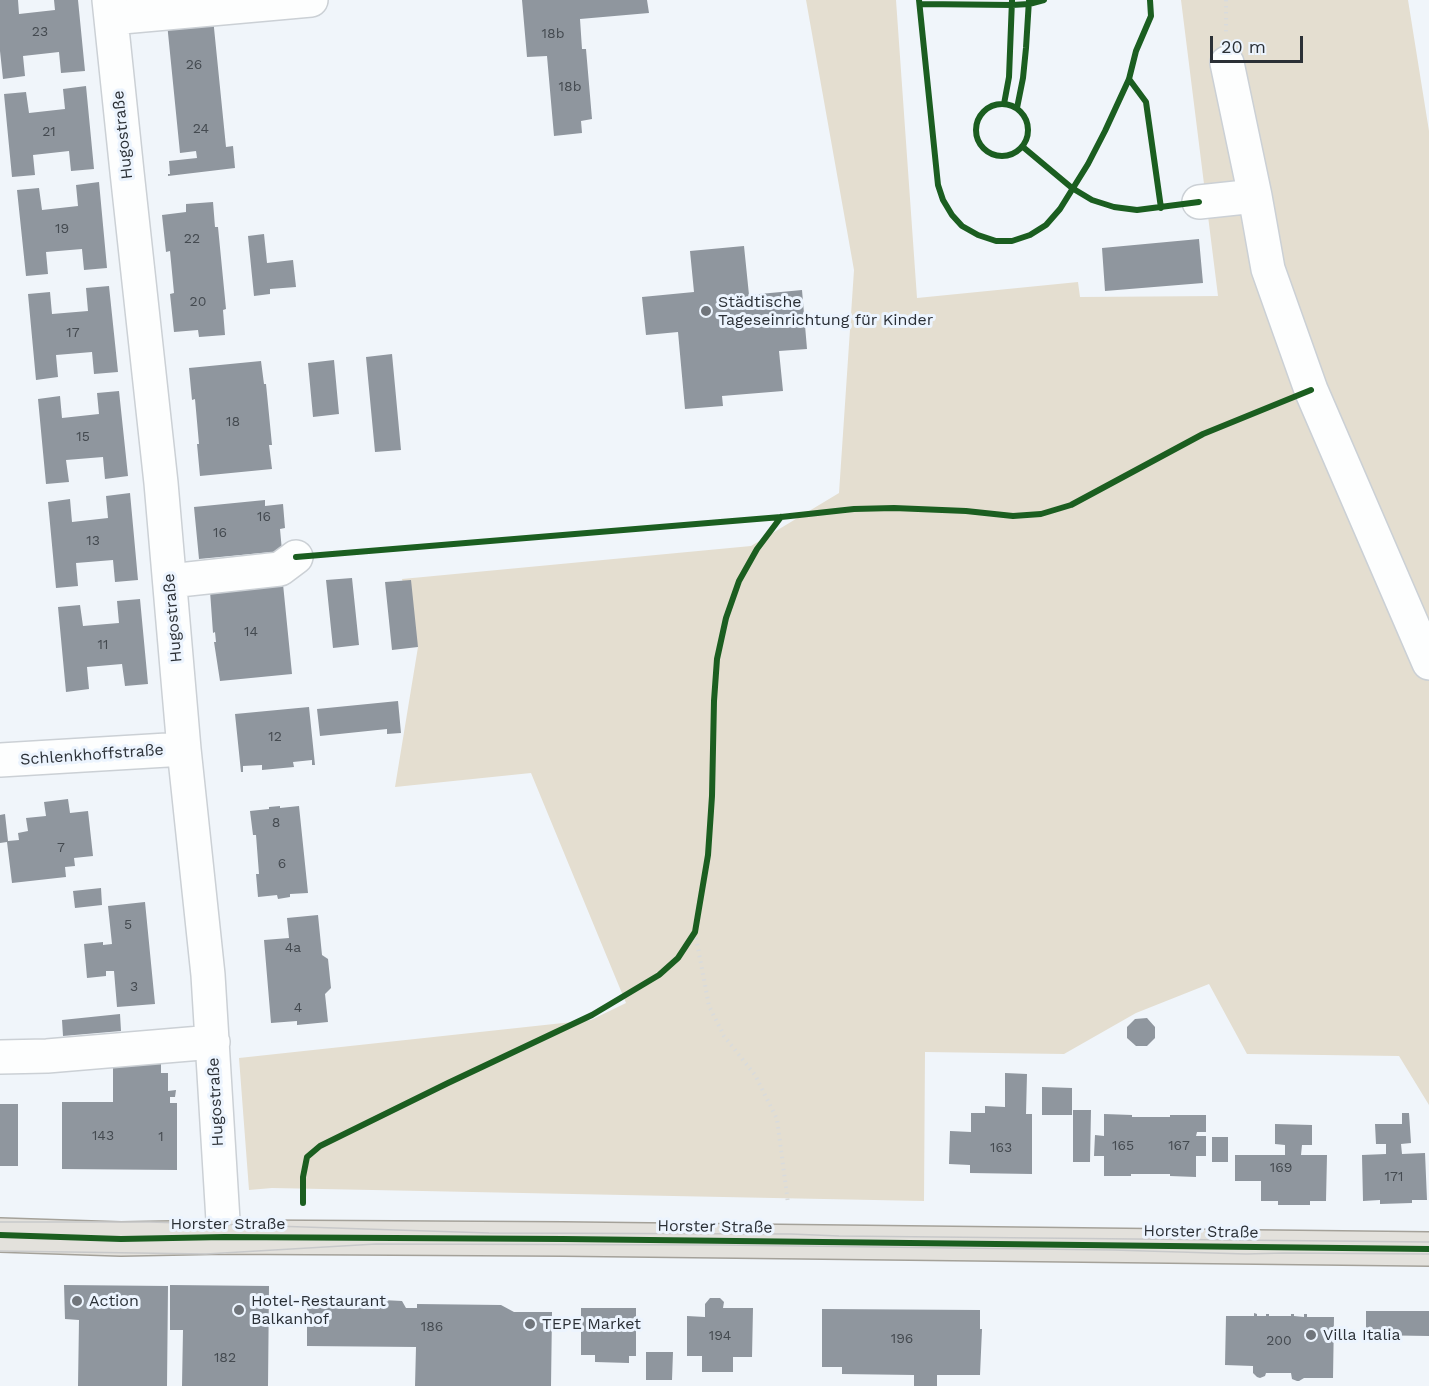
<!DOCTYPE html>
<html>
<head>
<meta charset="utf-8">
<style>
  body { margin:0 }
  #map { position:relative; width:1429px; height:1386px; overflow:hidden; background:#f0f5fa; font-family:"Work Sans",sans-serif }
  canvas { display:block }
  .scale { position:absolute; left:1210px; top:36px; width:93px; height:27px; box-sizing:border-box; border:3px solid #2b3036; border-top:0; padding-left:8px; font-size:18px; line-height:21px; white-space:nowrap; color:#2b3036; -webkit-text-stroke:4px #ecf4fe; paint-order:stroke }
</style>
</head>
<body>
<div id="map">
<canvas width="1429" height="1386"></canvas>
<div class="scale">20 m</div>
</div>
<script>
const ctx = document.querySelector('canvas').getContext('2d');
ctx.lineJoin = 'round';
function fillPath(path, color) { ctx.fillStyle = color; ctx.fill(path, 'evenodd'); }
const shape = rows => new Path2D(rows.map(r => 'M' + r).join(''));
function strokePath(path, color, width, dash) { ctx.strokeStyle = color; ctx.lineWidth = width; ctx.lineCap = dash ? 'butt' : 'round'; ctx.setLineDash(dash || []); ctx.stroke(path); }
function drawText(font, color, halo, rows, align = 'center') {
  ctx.font = font + ' "Work Sans",sans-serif'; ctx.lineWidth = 6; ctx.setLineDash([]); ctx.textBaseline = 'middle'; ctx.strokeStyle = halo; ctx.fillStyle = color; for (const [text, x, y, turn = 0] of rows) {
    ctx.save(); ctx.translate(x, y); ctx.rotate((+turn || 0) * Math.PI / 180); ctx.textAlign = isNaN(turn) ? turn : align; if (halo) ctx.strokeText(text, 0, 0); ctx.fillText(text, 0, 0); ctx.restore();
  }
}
fillPath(shape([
  [806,0,896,0,917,298,1078,282,1080,297,1218,296,1181,0,1408,0,1429,131,1429,1105,1399,1056,1247,1054,1209,984,1136,1013,1064,1054,925,1052,924,1201,272,1188,249,1190,239,1058,591,1020,626,1003,531,773,395,787,418,647,402,579,751,546,839,493,854,270]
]), '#e4ded0');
fillPath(shape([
  [0,0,18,0,19,14,55,10,54,0,78,0,85,71,61,73,59,52,23,56,25,76,3,79,0,51],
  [522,0,647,0,649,13,580,19,582,49,586,49,592,119,581,121,582,133,554,136,547,56,527,57],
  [213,18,226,147,233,146,235,168,168,176,168,174,170,174,169,161,197,158,196,151,180,153,167,23],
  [86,86,94,169,71,171,69,151,33,155,35,175,12,177,4,94,26,92,29,113,65,109,63,89],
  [99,182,107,268,84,270,82,249,46,252,48,274,26,276,17,190,39,188,42,210,78,206,76,185],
  [213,202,215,227,218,227,226,309,223,310,225,335,199,337,198,330,174,332,170,294,174,293,170,251,166,252,162,215,186,212,186,204],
  [264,234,267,263,293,260,296,287,270,289,270,294,254,296,248,236],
  [1199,239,1203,283,1105,291,1102,248],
  [744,246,749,295,802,290,807,349,779,351,783,391,722,396,723,406,685,409,678,332,646,335,642,297,694,292,690,251],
  [109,286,118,372,94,374,92,352,56,355,58,377,36,380,28,294,50,292,52,314,88,311,86,288],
  [392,354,401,450,375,452,366,357],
  [334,360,339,414,313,417,308,363],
  [261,361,264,384,266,384,272,445,269,445,272,469,200,476,197,444,199,444,195,399,192,400,189,368],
  [119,391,128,476,105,479,103,457,66,460,69,482,46,484,38,399,60,396,62,418,99,414,97,393],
  [130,493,138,580,115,582,113,560,76,563,78,586,56,588,48,502,70,499,72,522,108,518,106,496],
  [265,500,265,506,283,504,285,528,280,529,282,551,199,559,194,507],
  [352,578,359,645,333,648,326,580],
  [411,580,418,647,392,650,385,582],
  [283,584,292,674,220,681,214,642,216,642,215,632,213,633,210,591],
  [140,599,148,684,125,686,122,664,87,667,89,689,66,692,58,607,80,605,83,626,119,623,117,601],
  [398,701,401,733,387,734,387,729,320,736,317,709],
  [309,707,315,765,312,765,312,760,293,762,294,767,262,770,262,765,243,766,243,772,241,772,235,714],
  [68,799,70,813,88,811,93,856,74,858,75,866,65,867,66,877,12,883,7,842,0,843,0,815,5,814,8,841,19,840,18,833,28,831,26,818,46,816,44,802],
  [280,806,280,808,299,806,308,893,290,894,290,897,278,899,277,895,258,897,256,874,259,874,256,835,253,835,250,811,269,809,269,807],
  [101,888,102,905,75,908,73,891],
  [145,902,155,1004,117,1007,114,971,106,971,106,976,87,978,84,944,103,942,103,945,112,944,108,906],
  [318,915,322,955,328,959,331,988,325,994,328,1022,297,1025,297,1021,271,1023,264,940,289,938,287,918],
  [120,1014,121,1031,63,1036,62,1020],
  [1147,1018,1155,1027,1155,1038,1147,1046,1136,1046,1127,1038,1127,1027,1135,1019],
  [161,1059,161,1073,168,1073,168,1091,176,1090,175,1097,170,1097,170,1103,177,1103,177,1170,62,1169,62,1102,113,1102,113,1067,131,1066,132,1060],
  [1005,1073,1027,1074,1026,1114,1032,1114,1032,1174,970,1173,970,1165,949,1164,950,1131,971,1132,971,1113,985,1113,985,1106,1005,1107],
  [1042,1087,1072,1088,1072,1115,1042,1115],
  [0,1104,18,1104,18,1166,0,1166],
  [1073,1110,1091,1110,1090,1162,1073,1162],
  [1402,1113,1409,1113,1411,1143,1401,1144,1402,1154,1425,1153,1427,1200,1412,1200,1412,1203,1380,1204,1380,1200,1363,1201,1362,1155,1386,1154,1386,1144,1376,1144,1375,1124,1402,1124],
  [1104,1114,1132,1115,1132,1117,1170,1117,1170,1115,1206,1115,1206,1132,1197,1132,1196,1136,1206,1136,1206,1156,1196,1156,1196,1177,1170,1176,1170,1174,1131,1174,1131,1176,1104,1176,1104,1156,1094,1156,1095,1135,1104,1136],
  [1275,1124,1312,1125,1312,1145,1302,1145,1301,1155,1327,1155,1326,1201,1310,1201,1310,1205,1278,1205,1278,1201,1261,1201,1261,1181,1235,1181,1235,1155,1285,1155,1285,1145,1275,1144],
  [1212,1137,1228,1137,1228,1162,1212,1162],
  [64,1285,168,1286,167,1386,78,1386,79,1320,65,1319],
  [170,1285,269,1286,268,1386,182,1386,183,1330,170,1330],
  [344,1298,402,1301,406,1308,417,1308,417,1304,501,1305,514,1312,552,1312,551,1386,415,1386,416,1347,307,1346,307,1299,344,1300],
  [710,1298,720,1298,724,1302,723,1308,753,1308,752,1357,733,1357,733,1372,702,1372,702,1356,687,1356,687,1316,705,1317,705,1304],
  [581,1308,636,1308,636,1356,629,1356,629,1363,595,1362,595,1355,581,1355],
  [822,1309,980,1310,980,1329,982,1329,980,1375,937,1375,937,1386,914,1386,914,1375,842,1374,842,1367,822,1367],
  [1366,1311,1429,1311,1429,1336,1366,1335],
  [1254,1313,1257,1314,1257,1316,1266,1316,1266,1314,1269,1314,1269,1316,1291,1316,1291,1314,1294,1314,1294,1316,1304,1317,1304,1314,1307,1314,1307,1317,1334,1317,1333,1378,1304,1378,1299,1381,1297,1381,1292,1379,1291,1373,1266,1373,1265,1376,1260,1378,1257,1377,1253,1373,1253,1366,1225,1365,1226,1316,1254,1316],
  [646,1352,673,1352,672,1380,646,1380]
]), '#8f969e');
const minor = shape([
  [109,0,127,172,161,483,184,749,208,975,224,1237],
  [111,18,311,0],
  [1227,63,1255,196,1268,269,1311,390,1429,663],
  [1199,202,1255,196],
  [170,581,280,569,296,557],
  [0,760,184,749],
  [0,1057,47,1056,213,1042]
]);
const major = shape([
  [0,1235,121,1239,224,1237,563,1239,1429,1249]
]);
strokePath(minor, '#cbd0d5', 36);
strokePath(major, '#a4a199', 36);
strokePath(shape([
  [1226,0,1226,32],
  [695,932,709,1006,724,1036,755,1075,777,1119,788,1203]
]), '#d9dbdc', 4, [1.5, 4.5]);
strokePath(minor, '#fdfefe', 33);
strokePath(major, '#e3e1dc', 33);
strokePath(shape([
  [0,1222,150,1222,489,1233,791,1234,839,1236,1429,1242],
  [0,1251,206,1254,376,1244,721,1245,1113,1250,1246,1254,1284,1253,1429,1254]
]), '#c8c9ca', 1.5);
strokePath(shape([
  [919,0,938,185,943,200,952,215,962,226,978,235,996,241,1012,241,1030,235,1046,225,1060,209,1088,164,1105,131,1129,79,1136,51,1151,16,1150,0],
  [920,4,1012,5,1029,4,1044,0],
  [1129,79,1146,102,1161,208],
  [1004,104,1009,77,1012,0],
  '976 130a26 26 0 1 1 52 0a26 26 0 1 1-52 0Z',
  [1017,108,1023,78,1026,48,1029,0],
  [1023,147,1072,188,1092,200,1114,207,1137,210,1199,202],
  [296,557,781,517,854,509,894,508,966,511,1013,516,1041,514,1071,505,1203,434,1311,390],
  [303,1203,303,1177,307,1157,320,1146,448,1083,592,1015,659,975,678,958,695,932,708,855,712,796,714,701,717,659,726,618,739,581,757,549,781,517],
  [0,1235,121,1239,224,1237,563,1239,1429,1249]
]), '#1b5e20', 6);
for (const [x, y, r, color] of [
  [706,311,6,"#70757b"],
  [77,1301,6,"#70757b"],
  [239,1310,6,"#70757b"],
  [530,1324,6,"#70757b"],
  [1311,1335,6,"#70757b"]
]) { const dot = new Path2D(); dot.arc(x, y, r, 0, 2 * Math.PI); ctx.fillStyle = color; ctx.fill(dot); strokePath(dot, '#ecf4fe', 2); }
drawText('14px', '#444a50', null, [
  ["23",40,32],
  ["18b",553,34],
  ["26",194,65],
  ["18b",570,87],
  ["24",201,129],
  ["21",49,132],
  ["19",62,229],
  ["22",192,239],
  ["20",198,302],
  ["17",73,333],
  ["18",233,422],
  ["15",83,437],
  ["16",264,517],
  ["16",220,533],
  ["13",93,541],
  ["14",251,632],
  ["11",103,645],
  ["12",275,737],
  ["8",276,823],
  ["7",61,848],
  ["6",282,864],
  ["5",128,925],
  ["4a",293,948],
  ["3",134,987],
  ["4",298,1008],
  ["143",103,1136],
  ["1",161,1137],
  ["165",1123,1146],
  ["167",1179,1146],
  ["163",1001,1148],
  ["169",1281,1168],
  ["171",1394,1177],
  ["186",432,1327],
  ["194",720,1336],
  ["196",902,1339],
  ["200",1279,1341],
  ["182",225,1358]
]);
drawText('16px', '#2b3036', '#ecf4fe', [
  ["Hugostraße",123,135,-96],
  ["Hugostraße",173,618,-95],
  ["Schlenkhoffstraße",92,755,-4],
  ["Hugostraße",216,1102,-93],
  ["Horster Straße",228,1224],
  ["Horster Straße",715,1227,1],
  ["Horster Straße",1201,1232,1]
]);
drawText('16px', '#2b3036', '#ecf4fe', [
  ["Städtische",718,302],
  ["Tageseinrichtung für Kinder",718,320],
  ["Action",89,1301],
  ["Hotel-Restaurant",251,1301],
  ["Balkanhof",251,1319],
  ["TEPE Market",542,1324],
  ["Villa Italia",1323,1335]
], 'left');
</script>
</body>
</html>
